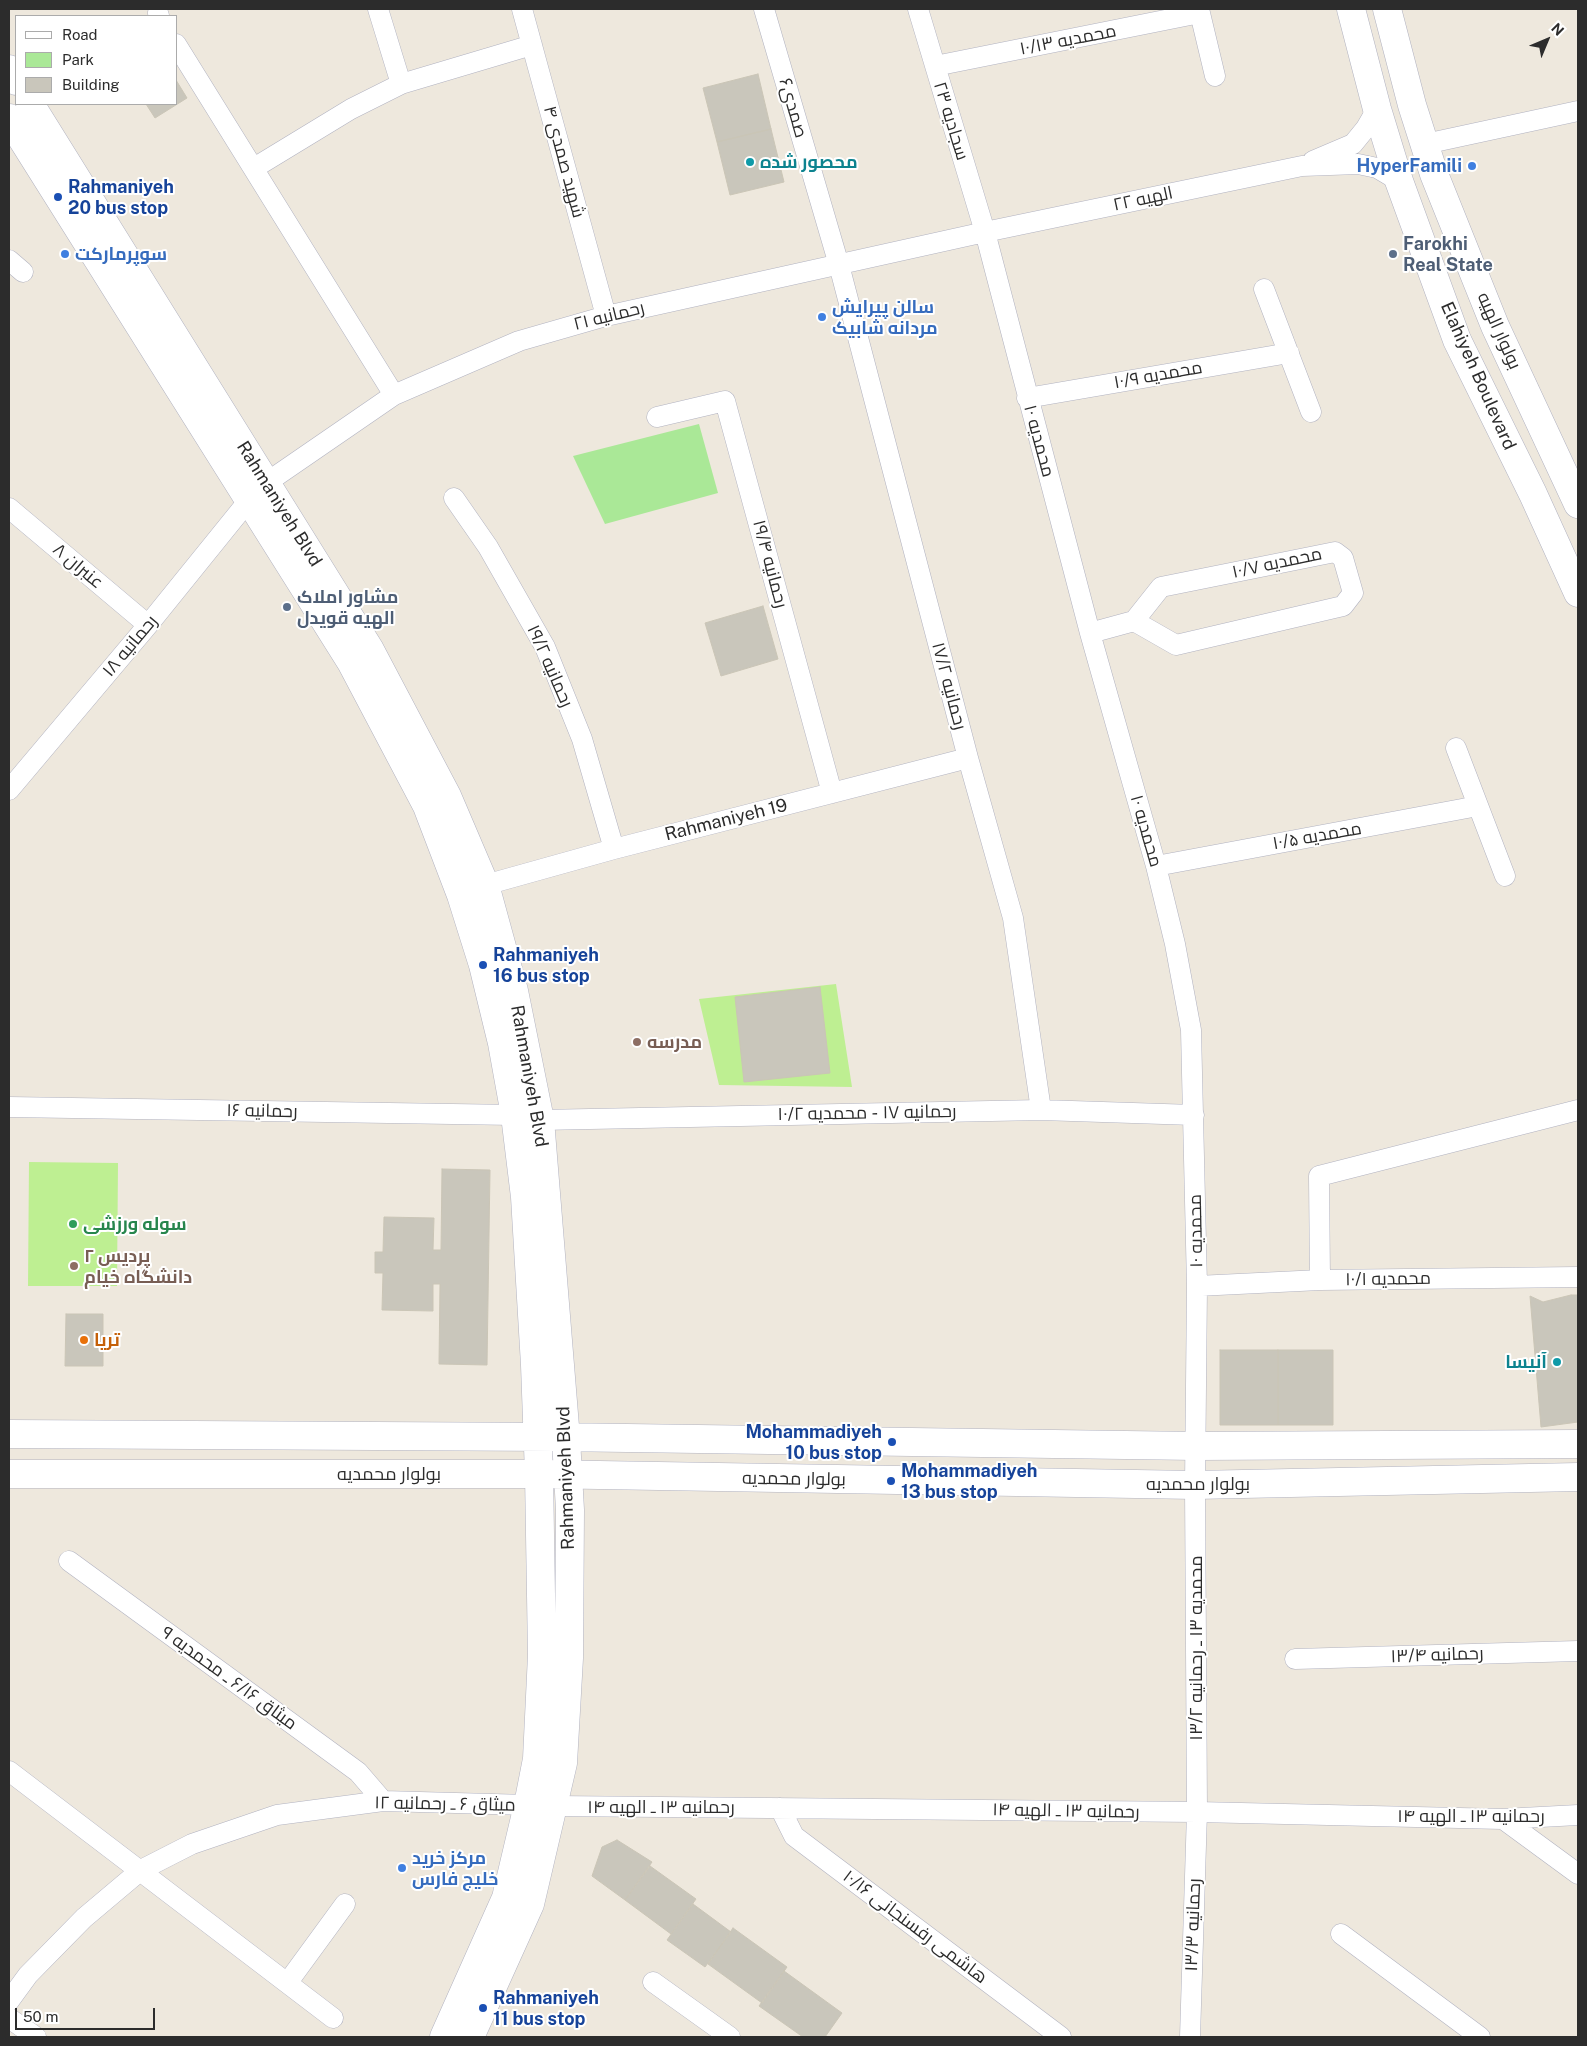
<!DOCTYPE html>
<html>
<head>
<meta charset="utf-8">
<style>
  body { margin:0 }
  #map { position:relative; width:1587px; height:2046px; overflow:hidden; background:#eee8dd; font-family:"Public Sans",sans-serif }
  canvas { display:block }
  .frame { position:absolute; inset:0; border:10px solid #2c2c2c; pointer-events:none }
  .legend { position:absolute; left:15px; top:15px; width:162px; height:90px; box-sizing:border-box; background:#fff; border:1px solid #ababab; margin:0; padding:6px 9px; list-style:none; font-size:15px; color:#2c2c2c }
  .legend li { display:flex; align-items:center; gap:10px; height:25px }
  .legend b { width:25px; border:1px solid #ababab }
  .north { position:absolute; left:1522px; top:15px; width:50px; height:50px; -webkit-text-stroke:4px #fff; paint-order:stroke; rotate:45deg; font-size:14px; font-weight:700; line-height:20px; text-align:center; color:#2c2c2c }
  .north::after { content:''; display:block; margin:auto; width:18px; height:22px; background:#2c2c2c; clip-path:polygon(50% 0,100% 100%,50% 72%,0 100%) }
  .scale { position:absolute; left:15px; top:2008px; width:140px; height:22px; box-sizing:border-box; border:2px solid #2c2c2c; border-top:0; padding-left:6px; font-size:15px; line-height:18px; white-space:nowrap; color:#2c2c2c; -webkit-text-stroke:4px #fff; paint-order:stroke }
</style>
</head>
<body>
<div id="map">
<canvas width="1587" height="2046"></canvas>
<div class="frame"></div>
<ul class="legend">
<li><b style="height:6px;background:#fff"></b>Road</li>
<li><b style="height:14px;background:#aae897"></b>Park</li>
<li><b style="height:14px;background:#c9c6bb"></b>Building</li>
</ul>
<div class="north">N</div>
<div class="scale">50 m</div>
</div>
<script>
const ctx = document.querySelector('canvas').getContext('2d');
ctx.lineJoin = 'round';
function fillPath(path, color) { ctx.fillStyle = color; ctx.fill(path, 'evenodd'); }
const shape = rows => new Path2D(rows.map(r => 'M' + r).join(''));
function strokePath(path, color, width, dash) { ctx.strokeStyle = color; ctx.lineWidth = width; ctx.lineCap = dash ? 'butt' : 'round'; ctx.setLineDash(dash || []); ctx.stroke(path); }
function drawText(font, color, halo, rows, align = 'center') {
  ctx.font = font + ' "Public Sans",Cairo,sans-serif'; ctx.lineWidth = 4; ctx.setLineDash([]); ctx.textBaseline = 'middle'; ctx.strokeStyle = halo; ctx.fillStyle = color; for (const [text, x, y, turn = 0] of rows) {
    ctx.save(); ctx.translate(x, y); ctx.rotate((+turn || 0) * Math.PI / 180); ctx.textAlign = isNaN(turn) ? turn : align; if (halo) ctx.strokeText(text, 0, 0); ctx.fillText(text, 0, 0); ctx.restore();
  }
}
fillPath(shape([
  [699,424,718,493,605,524,573,456]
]), '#aae897');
fillPath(shape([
  [836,984,852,1087,719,1085,699,999],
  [29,1162,118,1163,117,1286,28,1286]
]), '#beef92');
const building = shape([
  [758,74,771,129,717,142,703,88,758,74],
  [176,80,187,98,155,118,146,104,176,104,176,80],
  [771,129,784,182,730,195,717,142,771,129],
  [763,606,778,659,721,676,705,623,763,606],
  [820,987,830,1073,744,1082,735,997,820,987],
  [442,1169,490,1170,487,1365,439,1364,440,1284,433,1284,433,1311,382,1310,383,1273,375,1273,375,1252,383,1252,384,1217,434,1218,433,1250,441,1250,442,1169],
  [1571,1295,1578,1295,1578,1422,1541,1427,1530,1296,1543,1302,1571,1295],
  [66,1314,103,1314,103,1366,65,1366,66,1314],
  [1220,1350,1278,1350,1278,1425,1220,1425,1220,1350],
  [1278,1350,1333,1350,1333,1425,1278,1425,1278,1350],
  [617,1840,652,1862,625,1900,592,1876,602,1847,617,1840],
  [650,1866,696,1899,671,1934,625,1900,650,1866],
  [693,1904,731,1932,705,1967,667,1940,693,1904],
  [733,1928,787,1967,762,2003,708,1964,733,1928],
  [784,1971,842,2013,825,2037,803,2037,759,2006,784,1971]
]);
fillPath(building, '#c9c6bb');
strokePath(building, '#cac5b6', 1);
const street = shape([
  [378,9,401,84],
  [522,9,606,316],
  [764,9,839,265,968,758,1013,918,1041,1110],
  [918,9,985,232,1090,633,1156,866,1175,944,1191,1030,1197,1286,1195,1485,1197,1812,1190,2037],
  [1199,9,1215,76],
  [158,13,159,16],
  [176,44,394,395],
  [935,66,1200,13],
  [1425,144,1578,111],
  [1313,161,1353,144,1366,128,1377,109],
  [254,168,351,109,401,84,532,45],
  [9,260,23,272],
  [1264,289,1311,412],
  [1027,398,1289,353],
  [657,417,725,401,832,793],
  [266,483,394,395,519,341,606,316,985,232,1302,166,1358,164,1377,168,1399,181],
  [454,498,488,547,545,647,582,739,614,849],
  [9,508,148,625],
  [1090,633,1134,621,1176,645,1343,606,1353,593,1343,558,1335,552,1161,587,1134,621],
  [1456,748,1505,876],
  [9,790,148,625,249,500],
  [1156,866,1478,806],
  [485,885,614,849,968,758],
  [9,1107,515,1115],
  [540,1120,1041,1110,1194,1115],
  [1320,1280,1319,1176,1578,1110],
  [1197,1286,1320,1280,1578,1277],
  [69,1561,358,1772,383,1801],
  [1295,1659,1578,1651],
  [9,1771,333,2018],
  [553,1806,1197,1812,1503,1819,1578,1815],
  [780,1808,794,1836,1061,2037],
  [1503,1819,1578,1874],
  [1341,1934,1480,2037],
  [288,1982,345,1904],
  [653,1982,730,2037],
  [9,2001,28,1975,84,1918,141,1870,192,1844,277,1815,383,1801,528,1805],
  [9,2018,36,2037]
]);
const secondary = shape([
  [1351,9,1377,109,1399,181,1457,340,1533,494,1578,593],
  [1387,9,1412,105,1434,174,1495,326,1578,504],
  [9,69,16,81],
  [30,104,370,650,447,796,485,885,514,991,540,1120,566,1439,570,1510,569,1658,563,1763,530,1904,470,2037],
  [9,118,351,662,427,806,461,895,483,965,502,1043,515,1115,525,1197,535,1365,539,1474,542,1655,537,1759,528,1805,506,1898,444,2037],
  [9,1434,556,1437,1196,1446,1578,1444],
  [9,1474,539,1474,1195,1485,1578,1477]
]);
strokePath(street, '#b1b2c0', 21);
strokePath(secondary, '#b1b2c0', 29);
strokePath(street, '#fff', 20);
strokePath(secondary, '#fff', 28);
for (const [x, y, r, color] of [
  [750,162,5,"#0f9aa8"],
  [1472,166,5,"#3f7fe0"],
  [58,197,5,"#1a4fb4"],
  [65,254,5,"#3f7fe0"],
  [1393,254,5,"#5c6f8a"],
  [822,317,5,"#3f7fe0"],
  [287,607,5,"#5c6f8a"],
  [483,965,5,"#1a4fb4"],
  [637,1042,5,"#8d6e63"],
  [73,1224,5,"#2e9e5b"],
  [74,1266,5,"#8d6e63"],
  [84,1340,5,"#e8710a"],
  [1557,1362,5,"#0f9aa8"],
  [892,1442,5,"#1a4fb4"],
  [891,1481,5,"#1a4fb4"],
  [402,1868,5,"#3f7fe0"],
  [483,2008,5,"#1a4fb4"]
]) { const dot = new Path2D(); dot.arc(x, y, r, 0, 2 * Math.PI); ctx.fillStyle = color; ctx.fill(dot); strokePath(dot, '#fff', 2); }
drawText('18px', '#2c2c2c', '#fff', [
  ["محمدیه ۱۰/۱۳",1068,40,-11],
  ["صمدی۶",793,108,74],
  ["سجادیه ۲۳",951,121,73],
  ["شهید صمدی ۴",564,162,75],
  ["الهیه ۲۲",1143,199,-12],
  ["رحمانیه ۲۱",609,316,-14],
  ["بولوار الهیه",1499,331,66],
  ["محمدیه ۱۰/۹",1158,375,-10],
  ["Elahiyeh Boulevard",1478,376,66],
  ["محمدیه ۱۰",1039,441,75],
  ["Rahmaniyeh Blvd",279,504,58],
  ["محمدیه ۱۰/۷",1277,563,-12],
  ["رحمانیه ۱۹/۴",770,564,75],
  ["عنبران ۸",78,566,40],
  ["رحمانیه ۱۸",130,646,-50],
  ["رحمانیه ۱۹/۲",550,666,66],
  ["رحمانیه ۱۷/۲",949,686,75],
  ["Rahmaniyeh 19",726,820,-14],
  ["محمدیه ۱۰",1146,831,74],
  ["محمدیه ۱۰/۵",1317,836,-10],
  ["Rahmaniyeh Blvd",529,1076,80],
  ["رحمانیه ۱۶",262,1111,1],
  ["رحمانیه ۱۷ - محمدیه ۱۰/۲",867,1113,-1],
  ["محمدیه ۱۰",1196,1231,-91],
  ["محمدیه ۱۰/۱",1388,1279,-1],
  ["بولوار محمدیه",389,1474],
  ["Rahmaniyeh Blvd",566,1478,-92],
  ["بولوار محمدیه",794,1479,1],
  ["بولوار محمدیه",1198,1484],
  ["محمدیه ۱۳ ـ رحمانیه ۱۳/۲",1196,1648,-90],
  ["رحمانیه ۱۳/۴",1437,1655,-2],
  ["میثاق ۶/۱۶ ـ محمدیه ۹",229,1678,36],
  ["میثاق ۶ ـ رحمانیه ۱۲",445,1804,1],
  ["رحمانیه ۱۳ ـ الهیه ۱۴",661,1807],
  ["رحمانیه ۱۳ ـ الهیه ۱۴",1066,1811,1],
  ["رحمانیه ۱۳ ـ الهیه ۱۴",1471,1816],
  ["رحمانیه ۱۳/۳",1193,1925,-88],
  ["هاشمی رفسنجانی ۱۰/۱۶",915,1927,37]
]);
drawText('bold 18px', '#0d838f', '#fff', [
  ["محصور شده",760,162],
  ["آنیسا",1547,1362,"right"]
], 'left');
drawText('bold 18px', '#366cbe', '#fff', [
  ["HyperFamili",1462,166,"right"],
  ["سوپرمارکت",75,254],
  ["سالن پیرایش",832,307],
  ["مردانه شابیک",832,328],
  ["مرکز خرید",412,1858],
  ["خلیج فارس",412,1879]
], 'left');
drawText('bold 18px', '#164399', '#fff', [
  ["Rahmaniyeh",68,187],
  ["20 bus stop",68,208],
  ["Rahmaniyeh",493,955],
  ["16 bus stop",493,976],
  ["Mohammadiyeh",882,1432,"right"],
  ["10 bus stop",882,1453,"right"],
  ["Mohammadiyeh",901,1471],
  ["13 bus stop",901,1492],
  ["Rahmaniyeh",493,1998],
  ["11 bus stop",493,2019]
], 'left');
drawText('bold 18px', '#4e5e75', '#fff', [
  ["Farokhi",1403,244],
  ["Real State",1403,265],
  ["مشاور املاک",297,597],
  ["الهیه قویدل",297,618]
], 'left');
drawText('bold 18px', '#785e54', '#fff', [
  ["مدرسه",647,1042],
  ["پردیس ۲",84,1256],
  ["دانشگاه خیام",84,1277]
], 'left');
drawText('bold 18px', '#27864d', '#fff', [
  ["سوله ورزشی",83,1224]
], 'left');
drawText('bold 18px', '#c56008', '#fff', [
  ["تریا",94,1340]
], 'left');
</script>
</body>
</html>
